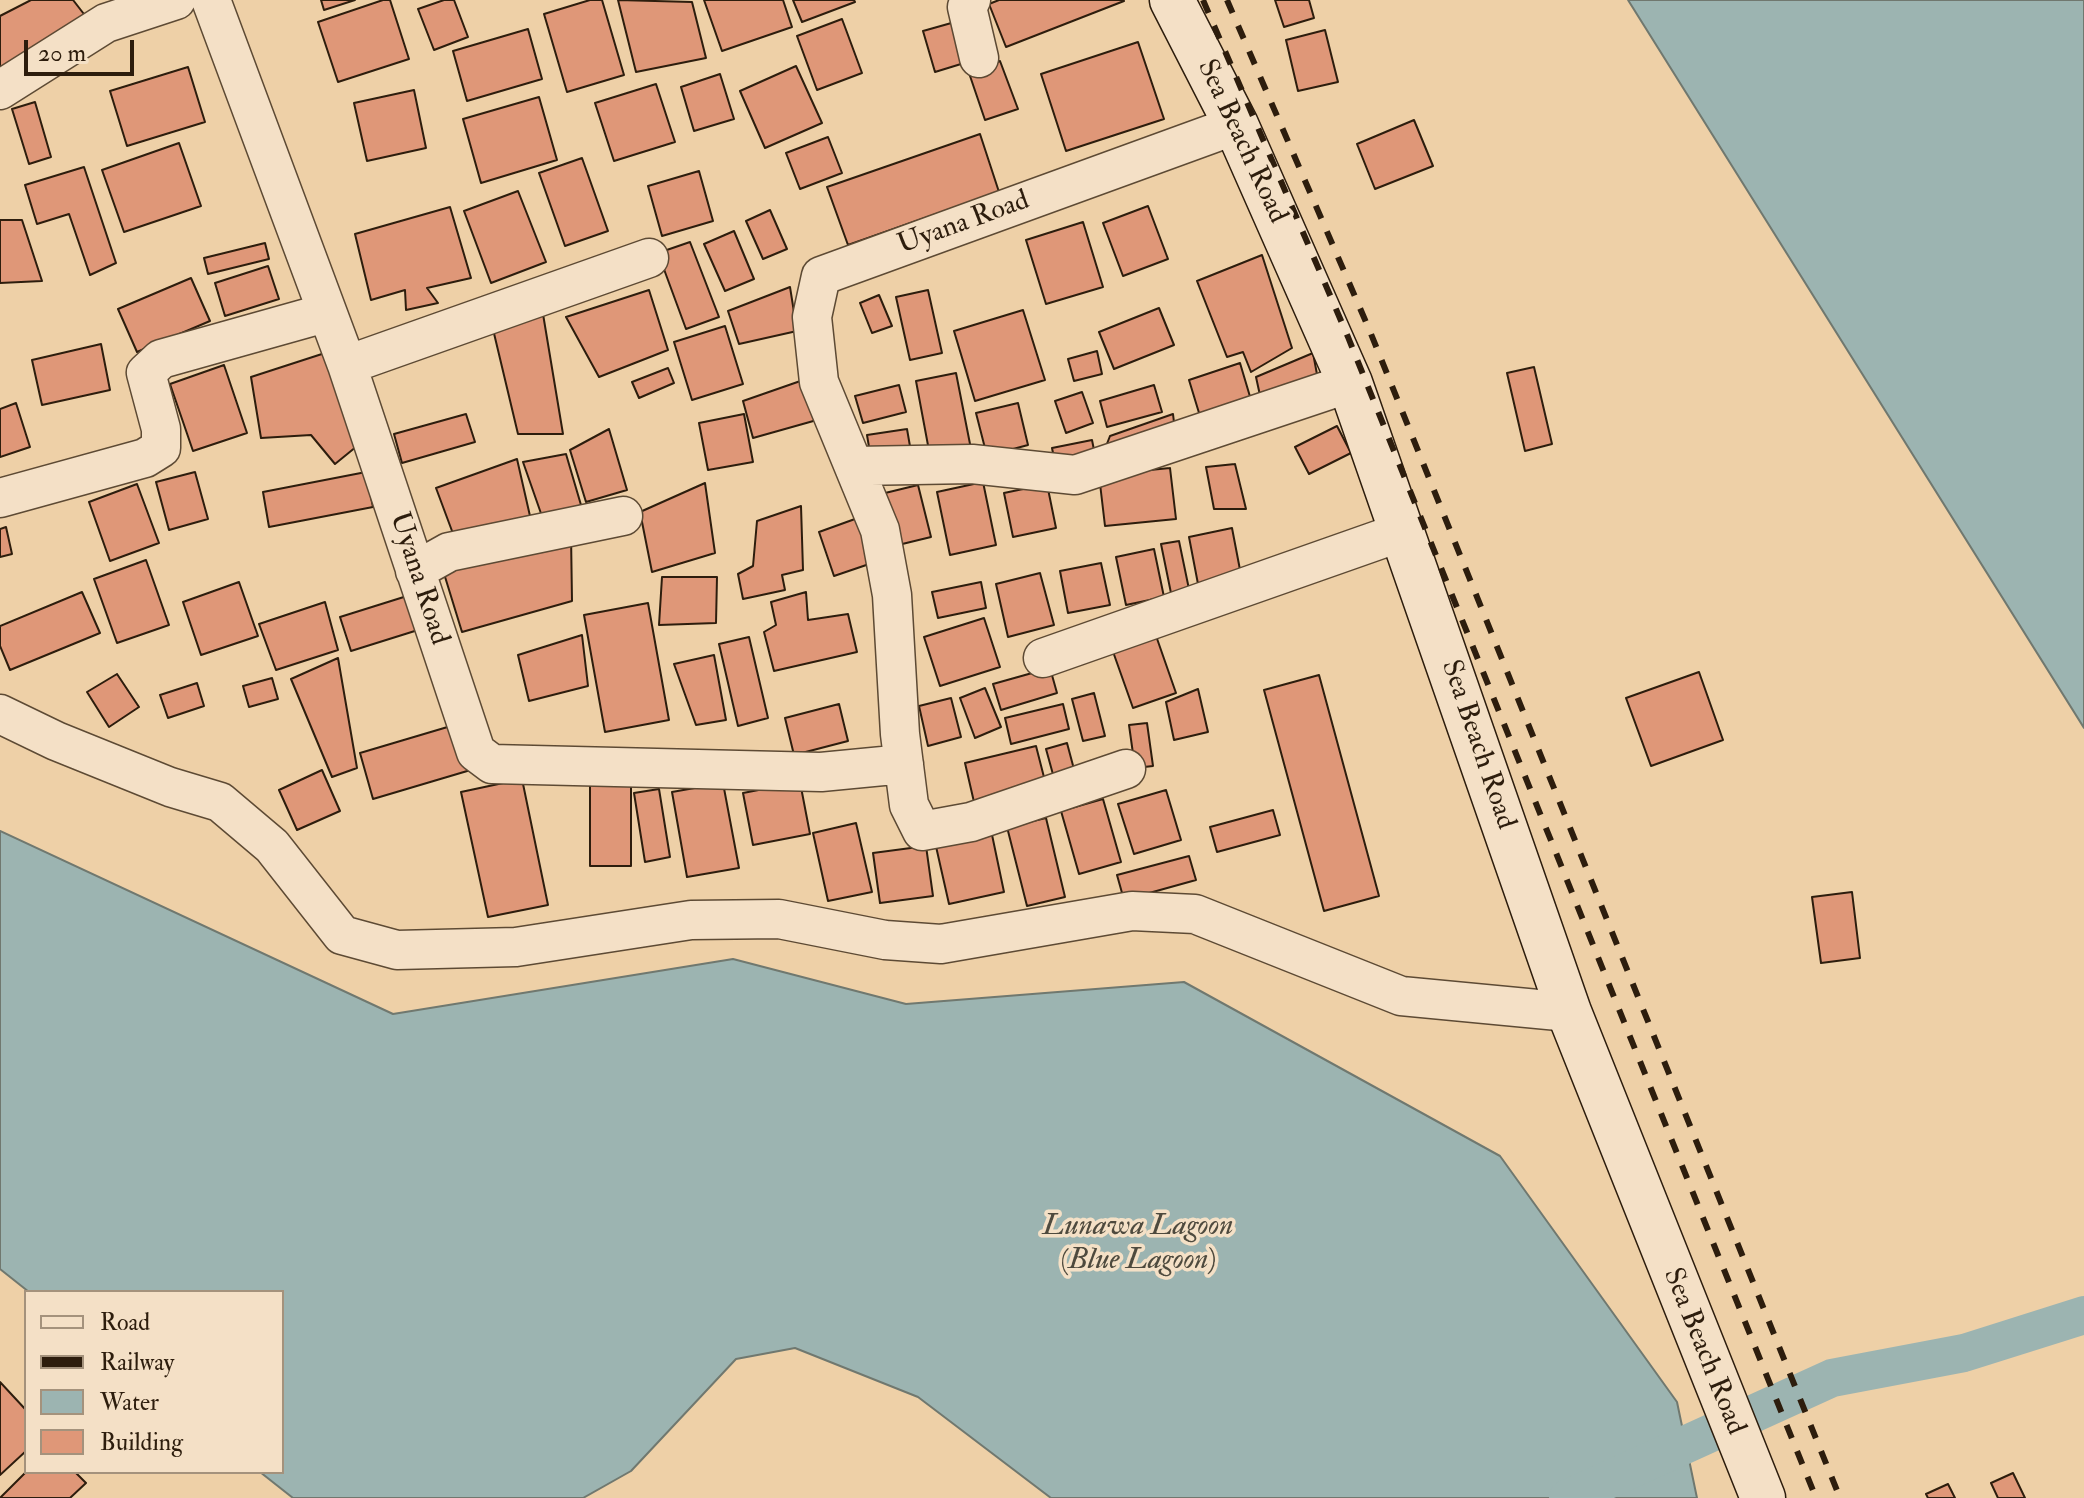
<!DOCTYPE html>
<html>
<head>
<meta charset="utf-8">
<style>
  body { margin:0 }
  #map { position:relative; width:2084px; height:1498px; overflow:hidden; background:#eed0a7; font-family:"IM FELL Double Pica",serif }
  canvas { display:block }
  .legend { position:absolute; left:24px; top:1290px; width:260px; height:184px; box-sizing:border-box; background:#f4e0c6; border:2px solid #a4927c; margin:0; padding:10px 14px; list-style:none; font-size:24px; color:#2d1d0d }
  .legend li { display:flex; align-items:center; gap:16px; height:40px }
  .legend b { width:40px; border:2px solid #a4927c }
  .scale { position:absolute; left:24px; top:40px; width:110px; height:36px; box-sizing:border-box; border:4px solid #2d1d0d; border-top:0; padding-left:10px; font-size:24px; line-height:28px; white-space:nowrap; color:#2d1d0d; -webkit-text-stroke:6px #f4e0c6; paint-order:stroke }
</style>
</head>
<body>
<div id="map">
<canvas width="2084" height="1498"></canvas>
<ul class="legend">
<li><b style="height:10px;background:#f4e0c6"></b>Road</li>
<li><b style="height:10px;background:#2d1d0d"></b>Railway</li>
<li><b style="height:22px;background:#9cb4b1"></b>Water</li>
<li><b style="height:22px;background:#df9778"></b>Building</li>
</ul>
<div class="scale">20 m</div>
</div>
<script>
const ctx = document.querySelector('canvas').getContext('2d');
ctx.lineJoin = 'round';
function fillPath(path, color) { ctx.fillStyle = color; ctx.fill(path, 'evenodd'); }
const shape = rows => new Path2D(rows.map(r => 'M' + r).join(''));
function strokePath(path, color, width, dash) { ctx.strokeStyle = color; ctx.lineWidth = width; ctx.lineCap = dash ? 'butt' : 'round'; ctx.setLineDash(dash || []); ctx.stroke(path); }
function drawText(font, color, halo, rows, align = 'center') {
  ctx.font = font + ' "IM FELL Double Pica",serif'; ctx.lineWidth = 7; ctx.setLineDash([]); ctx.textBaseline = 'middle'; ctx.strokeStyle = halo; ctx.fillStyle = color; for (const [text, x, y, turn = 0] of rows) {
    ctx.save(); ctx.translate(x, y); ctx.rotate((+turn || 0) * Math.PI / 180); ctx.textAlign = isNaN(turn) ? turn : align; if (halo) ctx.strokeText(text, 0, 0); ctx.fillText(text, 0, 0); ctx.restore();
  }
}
const water = shape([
  [1628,0,2084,0,2084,728,1628,0],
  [0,831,393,1014,733,959,906,1004,1184,982,1500,1156,1677,1402,1697,1498,1051,1498,918,1397,795,1348,736,1359,631,1471,583,1498,293,1498,260,1472,282,1472,282,1292,29,1292,0,1269,0,831]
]);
fillPath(water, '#9cb4b1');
strokePath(water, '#70786f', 2);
strokePath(shape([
  [1568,1498,1832,1378,1964,1353,2084,1315]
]), '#9cb4b1', 38);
const building = shape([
  [31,0,73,0,87,18,0,76,0,16,31,0],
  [321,0,355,0,324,10,321,0],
  [383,0,390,0,409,59,338,82,318,22,383,0],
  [444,0,454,0,468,37,434,50,418,9,444,0],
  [590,0,602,0,624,75,567,92,544,14,590,0],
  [618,0,692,2,706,58,636,72,618,0],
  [704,0,783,0,792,27,722,51,704,0],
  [793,0,854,0,855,2,802,22,793,0],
  [999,0,1123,0,1124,1,1006,47,989,4,999,0],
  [1275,0,1309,0,1314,18,1284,27,1275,0],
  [842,19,862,73,817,90,797,36,842,19],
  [962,20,974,60,935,72,923,31,962,20],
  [528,29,542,79,467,101,453,51,528,29],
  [1325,30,1338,82,1298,91,1286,40,1325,30],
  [1138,42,1164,119,1066,151,1041,74,1138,42],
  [1000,61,1018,109,985,120,969,73,1000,61],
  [796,66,822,123,765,148,740,91,796,66],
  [188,67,205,122,127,146,110,91,188,67],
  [720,74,734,119,694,131,681,87,720,74],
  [656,84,675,142,614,161,595,103,656,84],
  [414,90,426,148,367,161,354,103,414,90],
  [539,97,557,160,481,183,463,119,539,97],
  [35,102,51,157,29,164,12,109,35,102],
  [1414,120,1433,166,1375,189,1357,144,1414,120],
  [980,134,999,192,848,245,827,187,980,134],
  [828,137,842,173,800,189,786,153,828,137],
  [179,143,201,206,124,232,102,170,179,143],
  [582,158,608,231,565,246,539,173,582,158],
  [84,167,116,263,90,275,69,214,37,224,25,185,84,167],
  [699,171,713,221,662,236,648,186,699,171],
  [518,191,546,262,491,283,464,211,518,191],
  [1148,206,1168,259,1123,276,1103,223,1148,206],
  [450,207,471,278,427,288,438,303,406,310,405,290,371,300,355,234,450,207],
  [770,210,787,249,763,259,746,221,770,210],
  [0,220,22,220,42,281,0,283,0,220],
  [1083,222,1103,287,1046,304,1026,240,1083,222],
  [734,231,754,279,725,291,704,244,734,231],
  [690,242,719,317,686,329,658,253,690,242],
  [265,243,269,259,208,274,204,258,265,243],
  [1262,255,1292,348,1251,372,1243,352,1227,357,1197,281,1262,255],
  [268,266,279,299,225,316,215,283,268,266],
  [191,278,210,321,137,352,118,309,191,278],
  [790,287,797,331,739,344,728,311,790,287],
  [649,290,668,350,599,377,566,317,649,290],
  [928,290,942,353,910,360,896,297,928,290],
  [879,295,892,326,872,333,860,303,879,295],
  [542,308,563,434,518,434,492,325,542,308],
  [1159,308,1174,345,1114,369,1099,332,1159,308],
  [1023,310,1045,380,975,401,954,331,1023,310],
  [725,326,743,384,692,400,674,342,725,326],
  [101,344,110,390,42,405,32,360,101,344],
  [1097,351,1102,374,1074,381,1068,359,1097,351],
  [325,353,362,442,335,464,311,435,261,438,251,377,325,353],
  [1313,353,1319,385,1261,400,1256,377,1313,353],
  [1240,363,1254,410,1203,426,1189,380,1240,363],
  [224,365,247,433,193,451,170,384,224,365],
  [1534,367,1552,444,1525,451,1507,373,1534,367],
  [668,368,674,383,639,398,632,382,668,368],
  [956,373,971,449,930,456,916,381,956,373],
  [809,378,824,418,753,438,743,401,809,378],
  [899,385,906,412,863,423,855,396,899,385],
  [1154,385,1162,412,1107,427,1100,401,1154,385],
  [1082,392,1093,423,1066,433,1055,401,1082,392],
  [16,403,30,447,0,457,0,409,16,403],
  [1018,403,1028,445,987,456,976,413,1018,403],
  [466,414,475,442,402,463,394,434,466,414],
  [744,414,753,462,708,470,699,423,744,414],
  [1173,414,1176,439,1103,454,1110,436,1173,414],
  [1337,426,1351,453,1309,474,1295,447,1337,426],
  [609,429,627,490,586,502,570,450,609,429],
  [907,429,911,452,871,459,867,435,907,429],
  [1092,440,1096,460,1056,468,1052,448,1092,440],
  [566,454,581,505,544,522,523,462,566,454],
  [517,459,530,516,455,539,436,488,517,459],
  [1235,464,1246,509,1214,509,1206,467,1235,464],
  [1170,468,1176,519,1105,526,1099,475,1170,468],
  [195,472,208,519,169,530,156,482,195,472],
  [366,472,373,507,269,527,263,492,366,472],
  [983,482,996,545,950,555,937,492,983,482],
  [705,483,715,553,652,572,640,512,705,483],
  [137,484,159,543,110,561,89,502,137,484],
  [1047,484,1056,528,1013,537,1004,493,1047,484],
  [918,485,931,537,894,546,881,494,918,485],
  [801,506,803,570,782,575,785,590,743,599,738,574,753,566,757,521,801,506],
  [866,515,881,560,834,576,819,532,866,515],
  [6,527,12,554,0,557,0,529,6,527],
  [1232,528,1241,575,1198,584,1189,537,1232,528],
  [571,534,572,601,462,632,442,567,571,534],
  [1179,541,1190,594,1172,598,1161,544,1179,541],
  [1154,549,1164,597,1126,605,1116,557,1154,549],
  [146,560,169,625,117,643,94,579,146,560],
  [1101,563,1110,605,1068,613,1060,571,1101,563],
  [1040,573,1054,625,1008,637,996,584,1040,573],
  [662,577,717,577,716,623,659,625,662,577],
  [239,582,258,636,201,655,183,602,239,582],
  [981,582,986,608,938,618,932,592,981,582],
  [82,592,100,633,10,670,0,646,0,626,82,592],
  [806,592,808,620,848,614,857,652,774,671,764,632,776,625,771,602,806,592],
  [407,596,418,630,351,651,340,617,407,596],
  [325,602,338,650,276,670,259,624,325,602],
  [648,603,669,720,605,732,584,615,648,603],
  [984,618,1000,667,940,686,924,637,984,618],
  [1154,630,1176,693,1133,708,1111,646,1154,630],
  [582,635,588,686,529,701,518,655,582,635],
  [749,637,768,718,738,726,719,644,749,637],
  [714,655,726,720,696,725,674,664,714,655],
  [338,658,357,768,332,777,291,679,338,658],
  [1050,668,1057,693,1001,710,993,684,1050,668],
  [1699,672,1723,740,1651,766,1626,698,1699,672],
  [117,674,139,707,109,727,87,692,117,674],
  [1319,675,1379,896,1324,911,1264,690,1319,675],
  [272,678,278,699,249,707,243,686,272,678],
  [197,683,204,706,168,718,160,695,197,683],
  [985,688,1001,727,975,738,960,698,985,688],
  [1198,689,1208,732,1174,740,1166,702,1198,689],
  [1094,693,1105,736,1083,741,1072,699,1094,693],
  [951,698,961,737,928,746,919,706,951,698],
  [839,704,848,741,794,755,785,718,839,704],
  [1063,704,1069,729,1011,744,1005,718,1063,704],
  [461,723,474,769,373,799,360,753,461,723],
  [1147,723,1153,766,1135,768,1129,725,1147,723],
  [1067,743,1075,773,1054,778,1046,749,1067,743],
  [1036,746,1046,785,974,802,965,763,1036,746],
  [322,770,340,811,297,830,279,790,322,770],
  [522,779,548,905,488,917,461,792,522,779],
  [590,781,631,781,631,866,590,866,590,781],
  [800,782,810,834,753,845,743,793,800,782],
  [723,783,739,868,687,877,672,792,723,783],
  [659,789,670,857,645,862,634,793,659,789],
  [1166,790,1181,840,1134,854,1118,804,1166,790],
  [1103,799,1121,862,1079,874,1061,811,1103,799],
  [1273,810,1280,835,1217,852,1210,827,1273,810],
  [1046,818,1065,897,1027,906,1007,827,1046,818],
  [856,823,872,892,828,901,813,833,856,823],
  [991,830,1004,892,949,904,935,842,991,830],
  [926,846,933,896,880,903,873,853,926,846],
  [1189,856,1196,880,1124,900,1117,875,1189,856],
  [1852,892,1860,958,1821,963,1812,897,1852,892],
  [0,1382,26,1410,26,1451,0,1475,0,1382],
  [26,1472,75,1472,86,1483,70,1498,0,1498,26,1472],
  [2013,1473,2025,1498,1998,1498,1991,1483,2013,1473],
  [1948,1484,1955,1498,1928,1498,1926,1494,1948,1484]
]);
fillPath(building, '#df9778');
strokePath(building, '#2d1d0d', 2);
const street = shape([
  [211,0,347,365,476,752,492,764,821,772,904,764],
  [971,0,967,7,979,58],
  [0,90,106,23,176,0],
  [347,365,649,258],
  [856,466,972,464,1075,475,1350,383],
  [0,498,145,458,161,448,161,429,146,373,161,359,325,313],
  [415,571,449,552,623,516],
  [1043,658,1404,531],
  [0,714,56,741,170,787,220,802,272,846,342,935,397,950,516,947,691,920,779,919,885,940,941,944,1132,911,1195,914,1401,996,1569,1012],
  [1126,769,971,822,922,831,909,805,900,734,892,595,880,530,819,382,812,317,821,276,1236,125]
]);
const secondary = shape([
  [1172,0,1236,125,1350,383,1569,1012,1763,1498]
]);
strokePath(street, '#5d4a34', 41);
strokePath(secondary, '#2d1d0d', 47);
strokePath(street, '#f4e0c6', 38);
strokePath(secondary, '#f4e0c6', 44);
strokePath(shape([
  [1203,0,1348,337,1816,1498],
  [1227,0,1369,329,1840,1498]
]), '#2d1d0d', 6, [14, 14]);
drawText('28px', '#2d1d0d', '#f4e0c6', [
  ["Sea Beach Road",1241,142,65],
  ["Uyana Road",964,224,-20],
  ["Uyana Road",418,579,72],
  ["Sea Beach Road",1477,745,71],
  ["Sea Beach Road",1703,1352,68]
]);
drawText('italic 30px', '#4e4a3e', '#f4e0c6', [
  ["Lunawa Lagoon",1138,1228],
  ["(Blue Lagoon)",1138,1262]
]);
</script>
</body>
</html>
